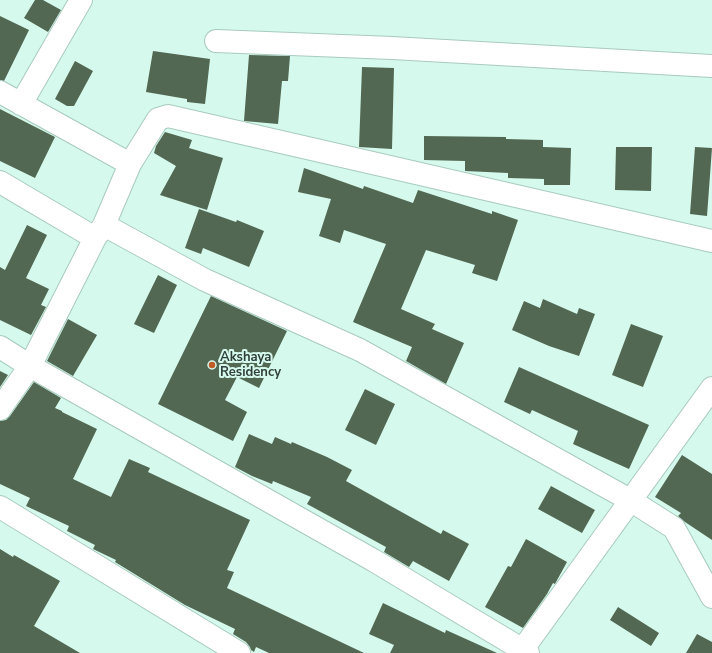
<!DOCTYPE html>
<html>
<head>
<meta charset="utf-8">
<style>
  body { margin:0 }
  canvas { display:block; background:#d5f9ec }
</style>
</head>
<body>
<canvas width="712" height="653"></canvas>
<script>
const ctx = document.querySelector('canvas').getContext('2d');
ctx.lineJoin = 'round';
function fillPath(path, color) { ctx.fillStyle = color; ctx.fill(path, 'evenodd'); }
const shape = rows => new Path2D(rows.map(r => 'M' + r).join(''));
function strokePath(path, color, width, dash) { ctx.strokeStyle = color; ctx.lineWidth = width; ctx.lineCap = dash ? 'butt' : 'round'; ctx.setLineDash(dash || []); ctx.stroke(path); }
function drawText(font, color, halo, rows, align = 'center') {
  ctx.font = font + ' "Nunito Sans",sans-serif'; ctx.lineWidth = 4; ctx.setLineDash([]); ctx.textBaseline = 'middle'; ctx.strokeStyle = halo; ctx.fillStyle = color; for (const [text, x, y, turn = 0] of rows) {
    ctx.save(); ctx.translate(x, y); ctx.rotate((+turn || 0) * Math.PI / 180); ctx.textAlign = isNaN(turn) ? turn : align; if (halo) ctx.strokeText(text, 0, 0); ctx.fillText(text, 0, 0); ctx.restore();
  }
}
fillPath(shape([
  [35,0,43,0,61,10,48,32,24,18],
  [0,16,29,30,4,81,0,80],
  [153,51,210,59,205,104,187,102,187,99,146,92],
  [249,55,290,56,288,81,282,81,278,124,244,121],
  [75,61,93,71,74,106,67,106,55,99],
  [362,67,394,68,392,149,359,147],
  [0,109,55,137,35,178,0,161],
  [165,132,192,140,189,148,223,158,207,210,160,195,176,166,154,153,156,146],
  [424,136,506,137,506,139,543,140,543,147,571,148,570,185,544,185,544,179,508,178,508,173,465,171,465,161,424,160],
  [616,147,652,147,651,191,615,190],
  [695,147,712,148,707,216,690,214],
  [304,168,363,189,364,186,413,203,418,190,492,214,492,211,518,220,497,281,472,273,475,265,426,250,401,309,435,324,432,329,464,343,446,384,406,361,412,347,353,322,386,244,344,230,340,243,319,236,331,199,298,192],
  [199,209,236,222,237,220,264,231,249,267,203,248,201,254,185,248],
  [27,225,47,235,26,278,49,289,41,305,46,307,31,335,0,320,0,267,5,270],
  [158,275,177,285,154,333,134,324],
  [211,296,287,331,259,388,237,377,225,400,247,412,233,441,158,404],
  [543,299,577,314,579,308,595,314,579,356,549,346,512,330,524,301,540,308],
  [68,319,97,335,73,376,47,361],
  [631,324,663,336,643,387,612,375],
  [519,367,649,425,629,469,573,444,578,431,532,410,530,414,504,402],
  [0,371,8,375,0,387],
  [34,382,61,398,55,408,62,411,62,412,97,429,73,479,111,497,129,459,150,468,148,472,250,520,227,570,234,572,227,588,364,653,269,653,256,647,254,652,251,650,250,647,246,642,233,634,235,629,185,605,115,562,116,560,93,549,95,545,67,531,69,526,26,506,30,498,0,484,0,421,6,420,10,416],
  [365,389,395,404,376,445,345,430],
  [249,434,272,444,275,437,291,444,292,442,327,457,352,470,346,481,441,534,443,530,469,544,449,581,413,561,409,567,384,552,386,547,307,504,311,497,273,481,272,484,252,476,235,467],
  [682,455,712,474,712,540,685,522,678,516,681,513,655,497],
  [551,486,595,510,582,533,538,509],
  [526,539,567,562,556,582,555,584,553,583,547,594,523,628,485,607,508,566,511,567],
  [0,549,13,557,14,555,60,581,34,626,80,653,0,653],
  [383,603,445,633,446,630,497,653,390,653,394,645,369,634],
  [618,607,659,633,651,646,610,620],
  [697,634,712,642,712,653,686,653]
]), '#526853');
const street = shape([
  [216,41,392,48,712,66],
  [0,92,130,164,104,225,95,238,30,366,0,409],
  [21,104,81,0],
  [130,164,158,119,168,116,712,241],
  [0,182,95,238],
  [104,225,205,280,360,350,630,500,674,528,712,597],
  [0,347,30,366,373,560,528,653],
  [0,507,239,653],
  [520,653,712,388]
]);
strokePath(street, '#a8cbbe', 24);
strokePath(street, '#fff', 22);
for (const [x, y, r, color] of [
  [212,365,4,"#c15c29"]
]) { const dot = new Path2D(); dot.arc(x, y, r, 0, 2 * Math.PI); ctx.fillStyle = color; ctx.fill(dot); strokePath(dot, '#d5f9ec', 1.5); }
drawText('bold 13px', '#32403b', '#d5f9ec', [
  ["Akshaya",220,358],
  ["Residency",220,373]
], 'left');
</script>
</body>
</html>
